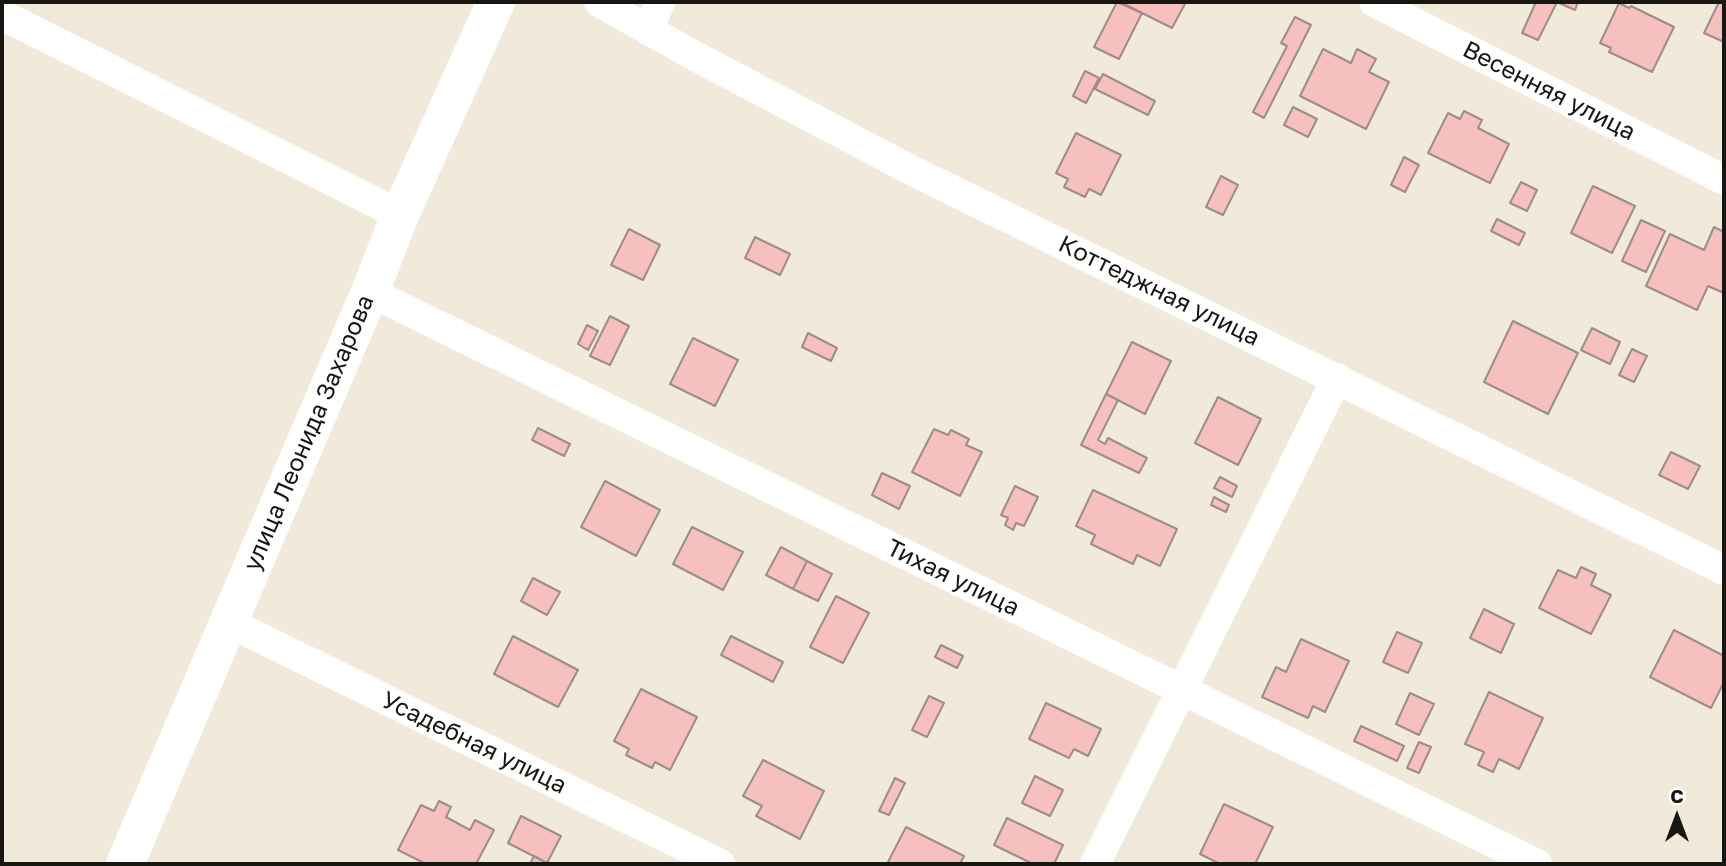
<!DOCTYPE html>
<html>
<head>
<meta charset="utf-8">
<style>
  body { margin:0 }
  #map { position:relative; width:1726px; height:866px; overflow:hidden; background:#f1eada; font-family:"Golos Text",sans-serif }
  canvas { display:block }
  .frame { position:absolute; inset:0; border:4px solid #181610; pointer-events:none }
  .north { position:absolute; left:1642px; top:782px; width:70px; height:70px; -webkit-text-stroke:5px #fff; paint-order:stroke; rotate:0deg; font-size:19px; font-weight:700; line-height:28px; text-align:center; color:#181610 }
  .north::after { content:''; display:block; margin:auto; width:24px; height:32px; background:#181610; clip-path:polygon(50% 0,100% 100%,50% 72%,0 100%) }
</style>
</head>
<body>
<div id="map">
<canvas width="1726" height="866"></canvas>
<div class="frame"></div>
<div class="north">С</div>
</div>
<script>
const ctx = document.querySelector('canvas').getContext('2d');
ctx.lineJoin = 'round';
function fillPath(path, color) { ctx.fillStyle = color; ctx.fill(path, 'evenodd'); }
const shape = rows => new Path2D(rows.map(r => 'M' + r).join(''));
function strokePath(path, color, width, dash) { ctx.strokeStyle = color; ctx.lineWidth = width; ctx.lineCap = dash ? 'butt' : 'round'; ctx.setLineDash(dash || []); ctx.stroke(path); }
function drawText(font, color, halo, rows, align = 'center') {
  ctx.font = font + ' "Golos Text",sans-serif'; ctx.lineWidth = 6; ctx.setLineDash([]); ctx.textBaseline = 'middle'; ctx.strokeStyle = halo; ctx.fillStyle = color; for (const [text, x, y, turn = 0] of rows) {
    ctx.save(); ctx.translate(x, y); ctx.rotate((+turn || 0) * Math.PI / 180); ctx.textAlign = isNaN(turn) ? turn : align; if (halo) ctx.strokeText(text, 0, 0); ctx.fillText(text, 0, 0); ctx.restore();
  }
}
const building = shape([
  [1117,2,1142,13,1119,59,1094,47,1117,2],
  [1120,2,1186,2,1172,28,1120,2],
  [1536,2,1557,2,1538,40,1522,33,1536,2],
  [1557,2,1578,2,1575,10,1557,2],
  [1719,2,1724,2,1724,42,1704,33,1719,2],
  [1619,3,1629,8,1631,6,1674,27,1652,72,1609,52,1611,48,1600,43,1619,3],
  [1295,17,1311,25,1264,118,1253,112,1287,46,1281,43,1295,17],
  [1323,49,1351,63,1357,49,1376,59,1369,72,1389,82,1366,129,1300,96,1323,49],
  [1085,71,1099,78,1086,103,1073,96,1085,71],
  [1103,74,1155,101,1148,115,1095,89,1103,74],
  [1293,107,1317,119,1308,137,1284,125,1293,107],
  [1464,111,1482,120,1478,128,1509,144,1490,183,1428,153,1448,113,1460,119,1464,111],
  [1076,133,1121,155,1101,195,1089,189,1085,197,1064,187,1068,179,1056,173,1076,133],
  [1404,157,1419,165,1405,192,1391,185,1404,157],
  [1221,176,1238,185,1223,215,1206,207,1221,176],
  [1521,182,1537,190,1527,211,1510,203,1521,182],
  [1593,186,1635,206,1612,253,1571,233,1593,186],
  [1497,219,1525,233,1519,245,1491,231,1497,219],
  [1641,220,1665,231,1646,272,1622,261,1641,220],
  [1714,227,1724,232,1724,293,1708,286,1697,310,1646,286,1670,234,1704,250,1714,227],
  [629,229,660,245,643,280,611,265,629,229],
  [755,237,790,254,780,275,745,258,755,237],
  [610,316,629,326,610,365,590,356,610,316],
  [1513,321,1578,353,1548,414,1484,382,1513,321],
  [587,325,598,331,588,350,578,344,587,325],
  [1592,328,1620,342,1610,364,1581,350,1592,328],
  [808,333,837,348,831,361,802,347,808,333],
  [693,338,738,360,715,406,670,384,693,338],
  [1132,342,1171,361,1145,414,1106,394,1132,342],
  [1632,349,1647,356,1634,382,1619,375,1632,349],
  [1106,394,1118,400,1098,440,1105,444,1108,438,1147,458,1139,473,1081,445,1106,394],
  [1218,397,1261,419,1238,465,1195,443,1218,397],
  [538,428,570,444,564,456,532,440,538,428],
  [934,429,948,435,951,430,969,439,966,445,982,452,960,496,912,472,934,429],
  [1671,452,1700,466,1688,489,1659,475,1671,452],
  [882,473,910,486,899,509,872,495,882,473],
  [1220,477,1237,486,1232,497,1214,488,1220,477],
  [605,481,660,510,636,556,581,527,605,481],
  [1015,486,1038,497,1024,526,1016,523,1013,530,1005,525,1008,518,1001,515,1015,486],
  [1093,490,1177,529,1160,566,1137,555,1133,564,1091,544,1095,535,1076,526,1093,490],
  [1214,497,1229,505,1226,512,1211,505,1214,497],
  [692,527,743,552,723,590,673,564,692,527],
  [781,547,807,561,793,589,766,575,781,547],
  [807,561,832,574,818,601,793,589,807,561],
  [1581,567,1596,574,1591,585,1611,595,1591,634,1539,608,1558,570,1576,578,1581,567],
  [533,578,560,592,547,615,521,601,533,578],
  [836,596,869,613,843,663,810,647,836,596],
  [1484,609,1514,624,1501,653,1470,638,1484,609],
  [1674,630,1724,656,1724,682,1711,708,1650,677,1674,630],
  [1397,632,1422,643,1408,673,1383,662,1397,632],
  [513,636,578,670,558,707,494,674,513,636],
  [731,636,783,662,773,682,721,655,731,636],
  [1301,639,1349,661,1325,712,1313,706,1308,718,1262,697,1276,667,1286,672,1301,639],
  [941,645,963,656,957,668,935,657,941,645],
  [641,689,697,717,670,770,655,762,652,768,626,755,629,749,614,741,641,689],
  [1489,692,1543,718,1519,769,1499,759,1493,772,1478,765,1484,752,1465,744,1489,692],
  [1410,693,1434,704,1419,735,1396,724,1410,693],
  [929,696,944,703,927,737,912,730,929,696],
  [1046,703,1101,729,1088,756,1074,749,1069,758,1029,739,1046,703],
  [1361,726,1404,746,1397,761,1354,741,1361,726],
  [1419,742,1431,747,1419,773,1407,768,1419,742],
  [763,760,824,791,800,839,756,816,762,806,743,796,763,760],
  [1035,776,1063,790,1050,816,1022,803,1035,776],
  [895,778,905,783,889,815,879,811,895,778],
  [439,801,451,807,446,817,470,830,475,820,494,830,476,864,426,864,398,850,421,805,434,811,439,801],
  [1224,804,1273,827,1255,864,1220,864,1200,854,1224,804],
  [521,816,561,836,547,863,508,843,521,816],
  [1007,818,1063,845,1054,864,1033,864,994,845,1007,818],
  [906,827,964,856,960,864,887,864,906,827],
  [534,856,547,863,550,864,530,864,534,856]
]);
fillPath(building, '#f5c0bd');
strokePath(building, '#9e8c8b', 2);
strokePath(shape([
  [599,2,693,55,909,169,1724,570],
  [1374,2,1724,180],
  [2,15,400,215],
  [648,30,660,2],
  [370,292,1537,864],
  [228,622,720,864],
  [1095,864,1337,378]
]), '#fff', 30);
strokePath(shape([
  [125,864,370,292,400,215,496,2]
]), '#fff', 38);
drawText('24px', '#181610', '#fff', [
  ["Весенняя улица",1549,91,27],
  ["Коттеджная улица",1159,291,26],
  ["улица Леонида Захарова",309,433,-67],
  ["Тихая улица",953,578,26],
  ["Усадебная улица",474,743,26]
]);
</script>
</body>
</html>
